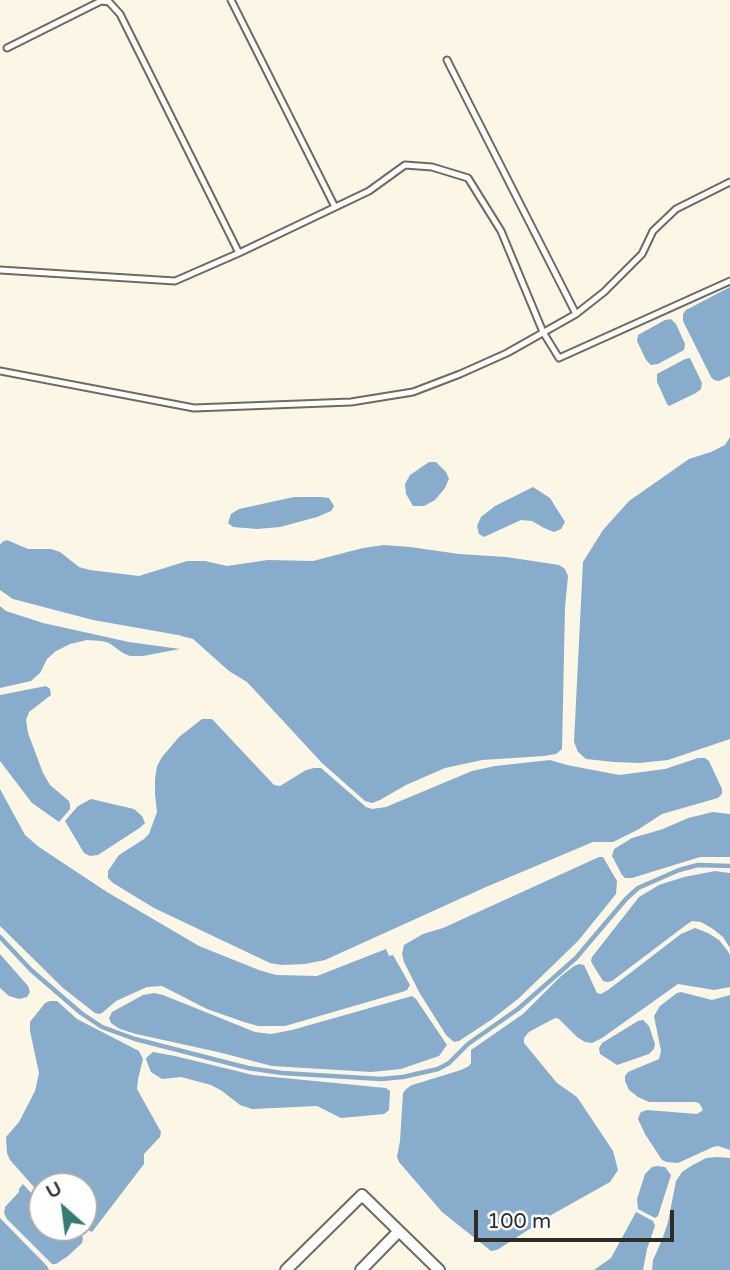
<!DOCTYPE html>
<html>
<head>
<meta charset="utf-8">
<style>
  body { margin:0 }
  #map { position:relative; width:730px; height:1270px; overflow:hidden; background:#fcf6e7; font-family:"Varela Round",sans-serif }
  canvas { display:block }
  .north { position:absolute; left:28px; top:1172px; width:70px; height:70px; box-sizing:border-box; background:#fff; border:2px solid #ababa8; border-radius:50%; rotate:332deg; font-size:19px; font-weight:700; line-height:28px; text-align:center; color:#2e2c26 }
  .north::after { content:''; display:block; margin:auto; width:24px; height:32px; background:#377c70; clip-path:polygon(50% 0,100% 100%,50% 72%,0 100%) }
  .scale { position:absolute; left:474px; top:1210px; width:200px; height:32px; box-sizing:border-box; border:4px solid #2e2c26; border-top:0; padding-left:9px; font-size:21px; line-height:24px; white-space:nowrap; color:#2e2c26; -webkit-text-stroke:5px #fff; paint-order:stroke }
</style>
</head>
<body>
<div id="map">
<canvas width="730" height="1270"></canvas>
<div class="north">U</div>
<div class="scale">100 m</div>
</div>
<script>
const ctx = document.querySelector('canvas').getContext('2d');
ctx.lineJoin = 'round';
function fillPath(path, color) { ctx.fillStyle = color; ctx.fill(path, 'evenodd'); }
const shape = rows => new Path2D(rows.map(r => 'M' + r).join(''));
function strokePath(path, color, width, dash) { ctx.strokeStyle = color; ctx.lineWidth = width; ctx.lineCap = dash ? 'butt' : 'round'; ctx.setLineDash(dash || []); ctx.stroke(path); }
fillPath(shape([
  [730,287,730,376,719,381,714,380,711,377,683,321,683,314,686,310],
  [671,319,676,324,685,344,684,350,658,364,651,365,646,360,637,341,638,335,665,320],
  [690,358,702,383,701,389,696,393,669,406,667,404,657,382,657,374,685,359],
  [730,437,730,739,668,760,639,763,614,762,586,759,578,752,574,742,583,562,603,530,629,501,689,459,711,452,725,445],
  [429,462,436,462,446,472,449,479,445,488,435,500,424,506,413,506,406,494,405,484,410,475],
  [533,487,550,498,565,522,561,529,554,532,544,528,532,521,521,520,484,537,479,534,477,526,481,517,495,506],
  [294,497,321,497,329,498,334,506,331,511,317,517,280,527,257,529,233,527,228,523,231,514,239,509],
  [7,540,28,549,51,549,60,552,79,567,90,570,139,576,187,561,205,561,227,566,268,560,313,561,363,548,384,545,410,547,459,554,506,557,559,565,565,569,568,576,565,608,562,749,556,754,544,756,482,760,445,768,406,785,380,800,372,803,365,801,322,763,247,682,229,671,193,639,178,635,93,620,13,599,0,590,0,545,2,542],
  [0,606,6,611,43,623,129,642,180,649,143,656,130,656,123,653,109,643,102,641,87,640,70,644,56,651,47,659,40,673,31,681,0,688],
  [46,686,50,689,51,695,29,712,26,720,28,733,43,773,50,785,69,801,70,805,70,809,59,822,32,803,0,761,0,695],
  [202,719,212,719,274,785,280,786,306,770,314,768,321,768,366,807,372,809,386,807,472,771,495,766,550,760,567,765,619,775,665,769,698,758,705,758,709,761,722,789,722,794,718,798,662,814,639,829,613,842,593,842,486,887,325,960,305,964,282,965,270,963,154,908,113,883,108,878,108,871,119,855,144,839,149,834,157,812,155,794,155,779,157,766,162,757,179,737],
  [0,789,25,835,39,847,107,892,199,946,259,970,276,975,317,976,386,949,389,956,393,955,410,985,407,990,402,992,285,1026,258,1026,244,1022,207,1009,162,986,147,987,116,1001,102,1013,99,1014,95,1013,63,988,0,926],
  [91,799,134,809,142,816,145,823,141,827,98,855,90,856,84,853,65,821,78,806],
  [713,812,730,814,730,857,700,857,632,878,625,878,622,875,612,856,614,849,619,846,632,838,663,829,688,818],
  [599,857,603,857,617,881,616,894,578,941,518,999,491,1020,459,1041,454,1042,446,1035,419,992,404,962,402,954,404,945,423,934,443,928],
  [715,871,730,873,730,948,723,937,713,929,701,922,692,921,686,925,612,981,607,982,603,981,593,965,591,961,592,957,639,897,659,885,684,877],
  [695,928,708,933,719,940,727,950,730,955,730,987,714,990,678,984,602,1038,592,1043,585,1042,577,1037,559,1019,555,1018,529,1032,524,1038,524,1043,557,1083,577,1097,613,1151,618,1170,610,1182,553,1214,497,1250,491,1251,442,1212,399,1162,397,1157,400,1141,403,1093,406,1089,412,1085,461,1070,469,1066,471,1063,471,1050,523,1014,561,976,574,966,579,964,584,965,597,993,601,994,608,990,681,934],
  [0,954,28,986,30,992,27,997,19,999,9,996,0,988],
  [681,992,712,1000,730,995,730,1150,718,1146,713,1147,678,1163,667,1162,662,1160,645,1134,638,1119,639,1116,641,1112,647,1110,697,1114,703,1110,701,1106,699,1103,695,1102,649,1102,638,1097,629,1090,625,1081,625,1076,628,1072,659,1059,661,1051,654,1016,660,1006,677,993],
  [154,993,163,995,255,1032,271,1034,292,1030,412,996,416,999,447,1045,439,1056,401,1069,371,1072,272,1066,218,1052,136,1034,120,1029,111,1023,109,1018,112,1012,143,995],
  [50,1001,57,1001,77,1019,139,1051,143,1059,138,1079,137,1089,161,1132,160,1137,144,1154,144,1164,92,1232,84,1228,84,1186,42,1186,42,1195,41,1195,10,1160,7,1153,6,1137,19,1122,35,1091,39,1073,30,1031,30,1022,45,1003],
  [643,1020,649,1026,655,1044,654,1049,649,1054,617,1065,600,1054,599,1048,602,1043,638,1021],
  [153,1052,175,1056,253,1075,386,1088,390,1091,389,1110,384,1114,341,1118,317,1106,252,1109,240,1105,222,1091,211,1085,181,1077,162,1079,151,1072,147,1062,146,1058],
  [717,1157,730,1158,730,1270,652,1270,653,1260,662,1240,668,1222,676,1181,682,1172,691,1166,706,1158],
  [657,1166,665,1167,671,1175,658,1216,655,1218,638,1209,637,1199,645,1174,652,1167],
  [23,1184,42,1205,42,1228,76,1228,81,1234,83,1238,82,1243,68,1256,56,1264,52,1264,7,1219,4,1213,5,1207,19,1192,19,1189],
  [636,1212,653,1221,655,1226,647,1249,643,1270,594,1270,611,1258],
  [0,1218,47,1266,49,1270,0,1270]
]), '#88accb');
strokePath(shape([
  [0,937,31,970,81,1013,102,1027,135,1039,248,1068,282,1073,381,1079,403,1077,438,1069,449,1063,468,1044,518,1009,576,958,626,899,638,888,679,870,698,865,730,866]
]), '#88accb', 4.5);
const service = shape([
  [231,0,335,207],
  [447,60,576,314],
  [239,253,369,191,405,165,432,167,468,178,501,231,543,332,559,358,730,281],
  [0,270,175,281,239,253,120,14,109,2,101,1,7,48],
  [0,371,194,408,351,402,413,392,460,374,507,353,576,314,604,292,642,254,653,231,676,209,730,182]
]);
const minor = shape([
  [286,1270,362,1195,439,1270],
  [361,1270,399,1231]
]);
strokePath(service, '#6f6a5d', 9);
strokePath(minor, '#6f6a5d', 14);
strokePath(service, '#fff', 5);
strokePath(minor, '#fff', 10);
</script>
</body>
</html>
